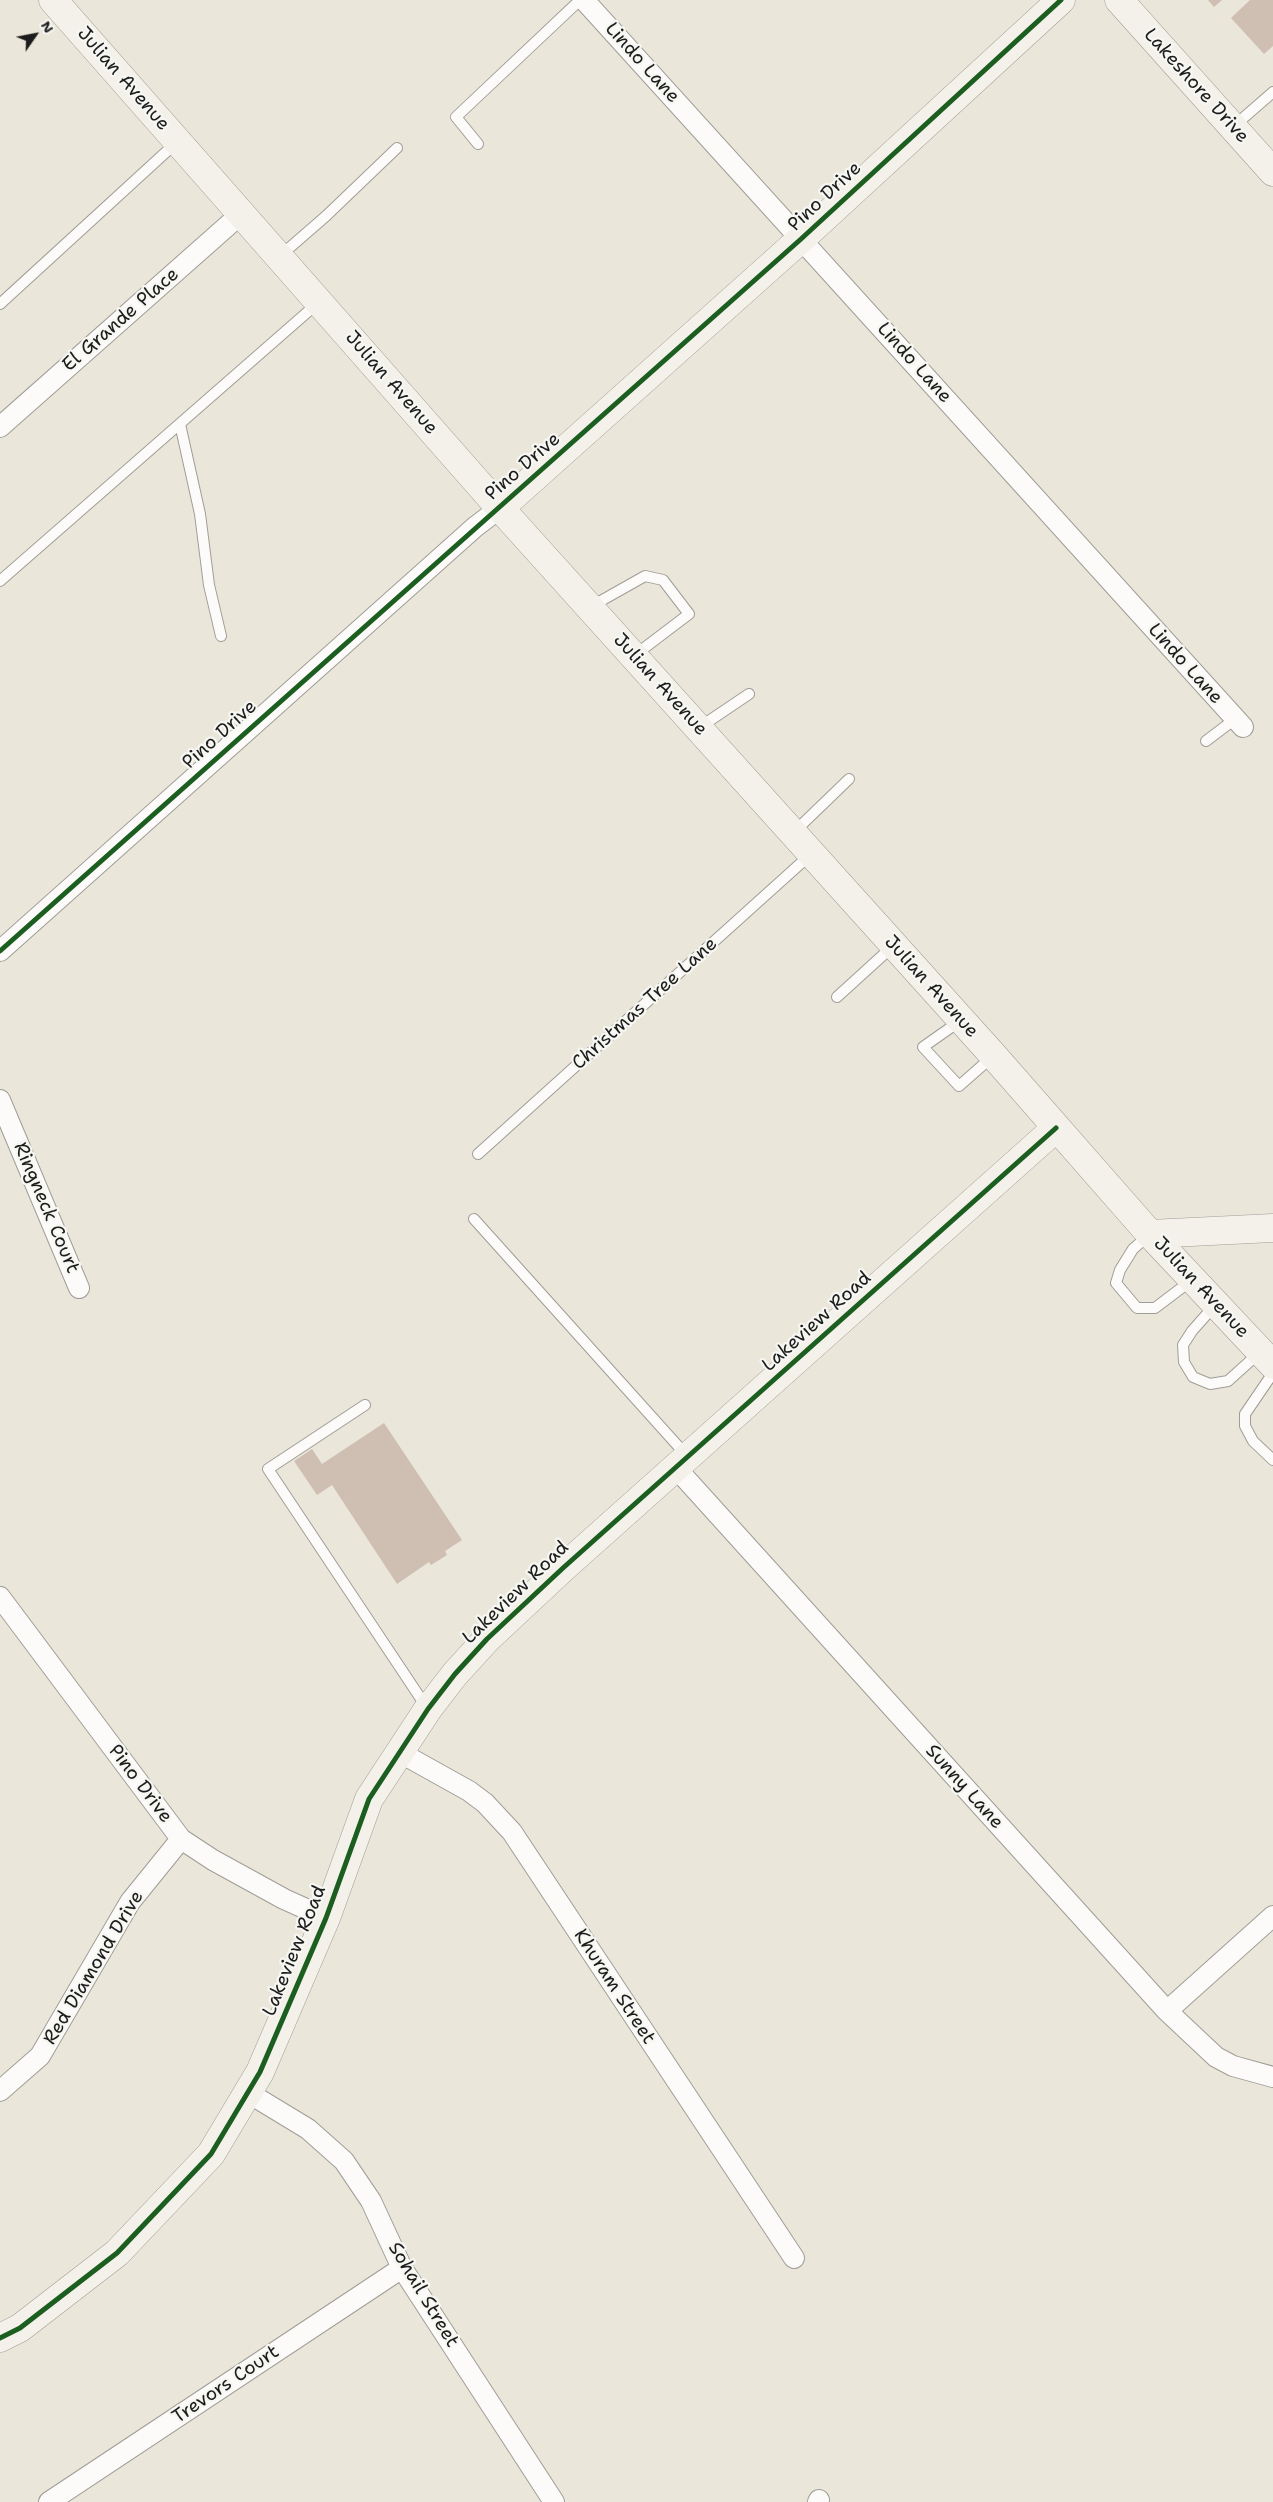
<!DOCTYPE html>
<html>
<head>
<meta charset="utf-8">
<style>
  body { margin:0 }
  #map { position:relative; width:1273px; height:2502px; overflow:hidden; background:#ebe6da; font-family:"Shantell Sans",sans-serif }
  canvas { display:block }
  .north { position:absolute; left:10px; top:10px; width:50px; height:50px; -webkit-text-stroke:4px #f6f6f2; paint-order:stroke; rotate:57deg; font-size:14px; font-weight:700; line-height:20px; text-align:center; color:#1c1c1c }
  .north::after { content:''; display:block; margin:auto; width:18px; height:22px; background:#1c1c1c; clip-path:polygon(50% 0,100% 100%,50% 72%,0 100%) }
</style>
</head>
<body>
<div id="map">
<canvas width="1273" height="2502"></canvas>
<div class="north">N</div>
</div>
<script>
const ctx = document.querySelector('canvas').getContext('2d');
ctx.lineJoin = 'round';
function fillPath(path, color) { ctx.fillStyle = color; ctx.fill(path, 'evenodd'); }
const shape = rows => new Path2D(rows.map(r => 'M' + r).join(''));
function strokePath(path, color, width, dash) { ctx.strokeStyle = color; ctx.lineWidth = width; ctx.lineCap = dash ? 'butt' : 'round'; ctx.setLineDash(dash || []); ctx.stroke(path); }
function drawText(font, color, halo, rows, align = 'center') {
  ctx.font = font + ' "Shantell Sans",sans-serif'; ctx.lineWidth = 4.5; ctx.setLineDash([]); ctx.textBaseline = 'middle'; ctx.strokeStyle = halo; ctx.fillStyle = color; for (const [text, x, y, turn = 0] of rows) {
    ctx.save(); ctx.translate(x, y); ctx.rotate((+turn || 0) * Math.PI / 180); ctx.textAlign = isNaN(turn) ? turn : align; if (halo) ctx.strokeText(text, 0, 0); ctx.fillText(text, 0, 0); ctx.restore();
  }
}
fillPath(shape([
  [1208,0,1222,0,1214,7],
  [1250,0,1273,0,1273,46,1264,54,1231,18],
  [384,1423,462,1540,445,1551,447,1555,431,1565,429,1562,397,1584,332,1485,317,1495,294,1461,312,1449,322,1464]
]), '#cfbeb2');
const lane = shape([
  [1234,126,1273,92],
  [478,144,456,117,580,0],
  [280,256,326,216,397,148],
  [0,304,177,142],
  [180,424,200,514,209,585,221,636],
  [0,581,319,302],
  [590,607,645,576,663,580,689,614,635,655],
  [700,727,749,694],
  [1206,741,1235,719],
  [794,832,849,779],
  [837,997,893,946],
  [960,1021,923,1047,959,1086,992,1057],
  [478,1154,810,855],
  [474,1219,687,1456],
  [1150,1234,1133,1249,1120,1270,1116,1283,1137,1308,1155,1308,1192,1280],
  [1215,1305,1192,1331,1183,1345,1184,1362,1193,1377,1210,1384,1228,1381,1259,1353],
  [1273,1373,1245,1414,1245,1426,1253,1441,1273,1460],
  [365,1405,268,1469,427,1708]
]);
const street = shape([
  [584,0,1243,727],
  [0,427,242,213],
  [0,951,475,527,500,508],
  [0,1100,79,1288],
  [676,1468,1167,2011,1216,2057,1233,2066,1273,2077],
  [0,1597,181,1839,213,1860,284,1899,326,1918],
  [399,1752,469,1791,485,1803,512,1832,794,2258],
  [1167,2011,1273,1916],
  [0,2091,40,2056,130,1902,181,1839],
  [247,2092,308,2129,344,2161,371,2201,402,2268,554,2502],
  [49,2502,402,2268],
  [818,2502,819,2500]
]);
const secondary = shape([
  [53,0,500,508,993,1055,1150,1234,1273,1365],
  [1119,0,1273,172],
  [500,508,801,239,1061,0],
  [1150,1234,1273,1228],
  [0,2338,20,2328,117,2253,211,2154,260,2072,326,1918,369,1799,428,1709,455,1674,487,1639,563,1568,1056,1128]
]);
strokePath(lane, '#a09d97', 12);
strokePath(street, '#a09d97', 22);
strokePath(secondary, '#a09d97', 29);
strokePath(lane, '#fcfbf9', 10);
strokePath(street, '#fcfbf9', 20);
strokePath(secondary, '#f4f1eb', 28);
strokePath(shape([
  [0,951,801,239,1061,0],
  [0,2338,20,2328,117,2253,211,2154,260,2072,326,1918,369,1799,428,1709,455,1674,487,1639,563,1568,1056,1128]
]), '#1b5e20', 5);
drawText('19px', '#1c1c1c', '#f6f6f2', [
  ["Lindo Lane",642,63,48],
  ["Julian Avenue",123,79,49],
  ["Lakeshore Drive",1196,86,48],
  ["Pino Drive",825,197,-43],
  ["El Grande Place",121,320,-41],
  ["Lindo Lane",914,363,48],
  ["Julian Avenue",391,383,49],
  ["Pino Drive",523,467,-41],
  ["Lindo Lane",1185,664,48],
  ["Julian Avenue",660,685,48],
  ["Pino Drive",220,735,-42],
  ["Julian Avenue",931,987,48],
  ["Christmas Tree Lane",645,1004,-42],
  ["Ringneck Court",46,1208,67],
  ["Julian Avenue",1201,1288,47],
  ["Lakeview Road",817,1322,-42],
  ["Lakeview Road",516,1593,-44],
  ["Pino Drive",140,1784,53],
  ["Sunny Lane",964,1787,48],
  ["Lakeview Road",295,1951,-68],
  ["Red Diamond Drive",94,1968,-59],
  ["Khuram Street",614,1987,57],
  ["Sohail Street",423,2295,59],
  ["Trevors Court",226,2385,-34]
]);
</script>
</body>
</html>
